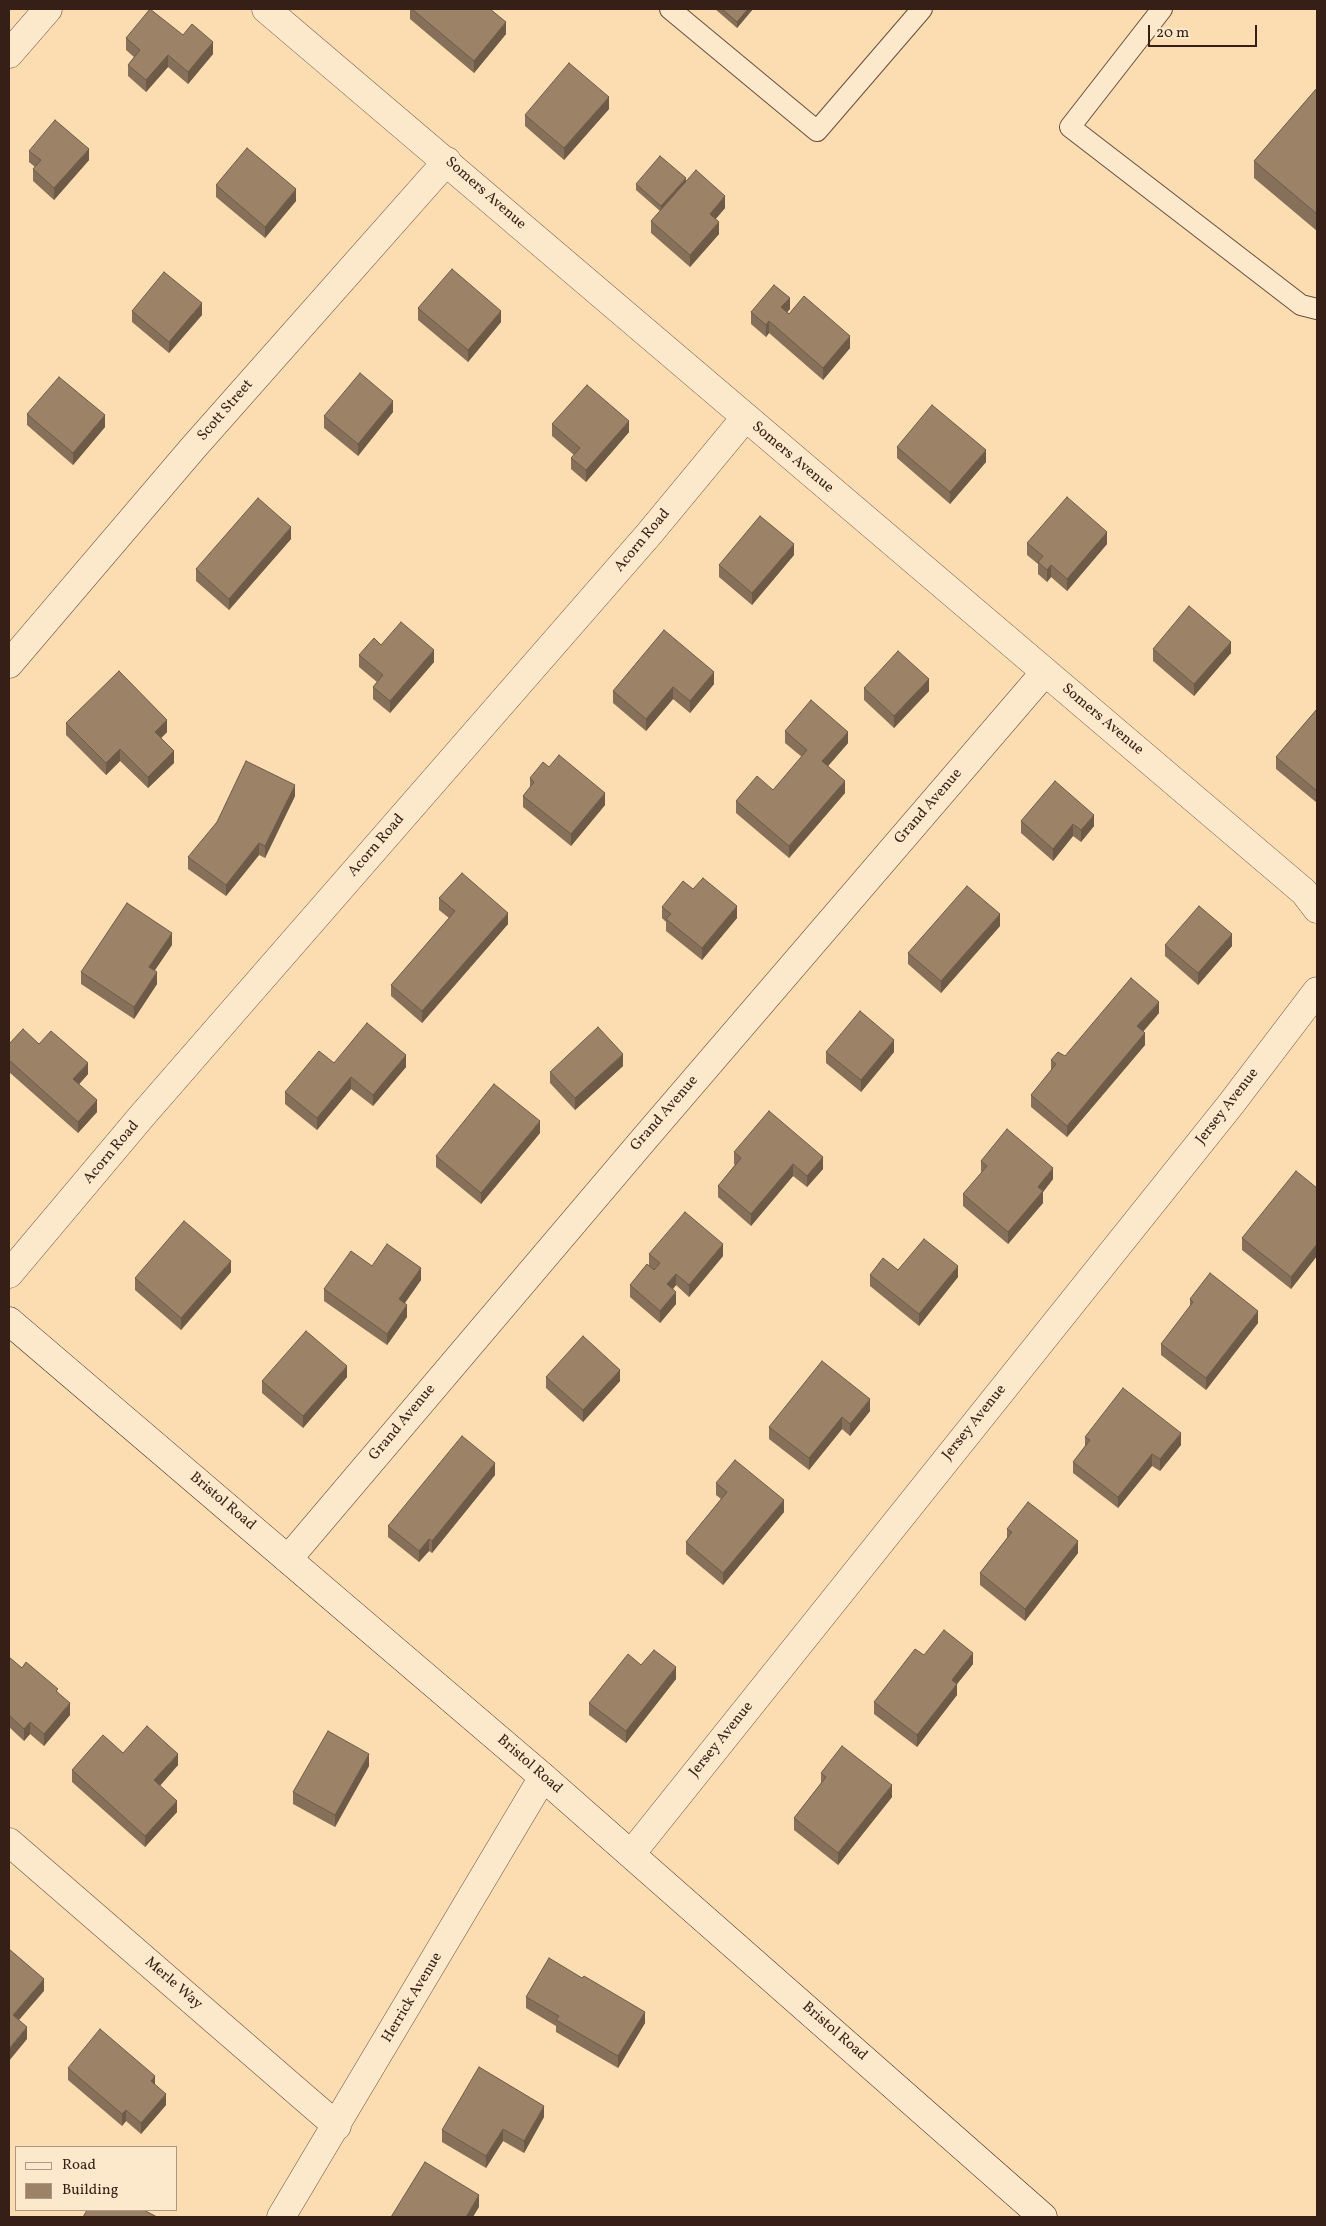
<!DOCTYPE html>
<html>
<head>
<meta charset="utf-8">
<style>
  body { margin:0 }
  #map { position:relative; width:1326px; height:2226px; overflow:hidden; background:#fbddb1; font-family:Vollkorn,serif }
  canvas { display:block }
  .frame { position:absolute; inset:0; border:10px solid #361f16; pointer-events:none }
  .legend { position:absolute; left:15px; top:2146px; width:162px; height:65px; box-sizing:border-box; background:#fce9cc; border:1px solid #ad9883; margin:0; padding:6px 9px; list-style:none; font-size:15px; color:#361f16 }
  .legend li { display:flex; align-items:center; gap:10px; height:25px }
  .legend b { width:25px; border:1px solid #ad9883 }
  .scale { position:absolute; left:1148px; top:25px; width:109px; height:22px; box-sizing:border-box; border:2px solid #361f16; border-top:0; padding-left:6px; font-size:15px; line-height:18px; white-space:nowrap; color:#361f16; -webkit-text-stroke:4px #fce9cc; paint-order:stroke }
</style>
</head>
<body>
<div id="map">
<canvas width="1326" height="2226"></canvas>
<div class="frame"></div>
<ul class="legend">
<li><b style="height:6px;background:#fce9cc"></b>Road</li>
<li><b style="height:14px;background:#9c8267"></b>Building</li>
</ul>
<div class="scale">20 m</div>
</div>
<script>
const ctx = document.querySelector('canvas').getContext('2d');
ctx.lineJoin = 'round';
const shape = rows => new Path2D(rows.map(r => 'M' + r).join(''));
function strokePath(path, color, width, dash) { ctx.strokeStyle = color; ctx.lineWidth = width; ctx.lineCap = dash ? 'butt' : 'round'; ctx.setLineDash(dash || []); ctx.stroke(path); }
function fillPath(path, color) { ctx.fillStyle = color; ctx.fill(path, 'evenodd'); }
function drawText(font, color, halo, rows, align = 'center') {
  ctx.font = font + ' Vollkorn,serif'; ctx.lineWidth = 4; ctx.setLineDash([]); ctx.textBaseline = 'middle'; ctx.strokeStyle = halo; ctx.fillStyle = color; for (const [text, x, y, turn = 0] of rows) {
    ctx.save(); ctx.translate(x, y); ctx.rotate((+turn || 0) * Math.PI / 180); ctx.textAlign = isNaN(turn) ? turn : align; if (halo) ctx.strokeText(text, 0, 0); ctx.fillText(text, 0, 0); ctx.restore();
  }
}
const service = shape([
  [670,9,817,131,922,9],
  [1162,9,1070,127,1301,305,1317,309]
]);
const minor = shape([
  [266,9,1304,892,1317,909],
  [9,54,48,9],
  [9,664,193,448,447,161],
  [9,1274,141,1117,649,534,745,418],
  [288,1559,645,1138,1045,672],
  [9,1842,337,2126],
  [631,1854,1231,1104,1317,991],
  [281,2217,543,1777]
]);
const secondary = shape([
  [9,1321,543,1777,1043,2217]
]);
strokePath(service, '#674e3d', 22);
strokePath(minor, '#674e3d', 29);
strokePath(secondary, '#361f16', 29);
strokePath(service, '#fce9cc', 20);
strokePath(minor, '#fce9cc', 28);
strokePath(secondary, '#fce9cc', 28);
fillPath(shape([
  [410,9,490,9,506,34,474,73,410,19],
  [715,9,753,9,737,28],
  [183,35,213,54,188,84,168,67,146,92,128,76,128,65,134,57,126,50,126,38],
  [1317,88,1317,231,1254,178,1254,161],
  [609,109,564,160,525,126,525,115],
  [29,151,89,160,54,200,33,181,33,169,35,167,29,162],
  [636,184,725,208,715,219,719,234,690,267,651,233,651,221,660,211,636,190],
  [216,185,296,201,265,238,216,197],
  [418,308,501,322,468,362,418,320],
  [790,309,787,312,789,314,850,348,823,380,769,333,766,337,751,324,751,312],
  [132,311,202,315,169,353,132,322],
  [393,412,358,456,324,428,324,416],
  [27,414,105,427,73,465,27,425],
  [552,424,629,432,586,482,571,469,571,458,574,455,552,436],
  [897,447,986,462,950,504,897,458],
  [291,539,229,610,196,581,196,569],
  [1027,543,1107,544,1067,591,1051,577,1047,582,1038,574,1038,564,1027,555],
  [794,555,752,605,719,577,719,565],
  [381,645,434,662,390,713,373,699,373,687,377,682,359,667,359,655],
  [1153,649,1231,653,1194,696,1153,661],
  [714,684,690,713,673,699,646,731,613,703,613,691],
  [864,688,929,691,894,728,864,700],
  [1317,709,1317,803,1276,769,1276,757],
  [66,723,167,732,161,738,174,763,148,788,120,761,106,775,66,735],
  [785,731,848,743,828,766,845,793,789,858,736,813,736,801,773,790,802,757,785,743],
  [530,778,605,805,571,846,523,807,523,796,530,788],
  [295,796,265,858,259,855,226,896,188,869,188,857],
  [1021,821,1094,826,1081,842,1073,836,1053,861,1021,833],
  [693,889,737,918,702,960,666,931,666,922,662,918,662,907],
  [439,898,508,924,422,1023,391,996,391,985,449,918,439,910],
  [1000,926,941,993,908,964,908,953],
  [172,945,154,971,157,984,134,1019,81,984,81,972],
  [1165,945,1232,946,1198,985,1165,956],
  [1159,1013,1143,1032,1145,1045,1067,1137,1031,1107,1031,1095,1051,1070,1051,1060,1065,1056],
  [9,1044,39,1044,88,1074,79,1084,97,1112,78,1133,9,1072],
  [826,1052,894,1052,861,1092,826,1063],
  [334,1063,406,1067,373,1106,351,1089,317,1130,285,1104,285,1092],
  [623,1066,575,1110,550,1083,550,1072],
  [540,1133,481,1204,436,1167,436,1156],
  [734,1152,823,1169,807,1187,793,1176,751,1226,718,1197,718,1186,735,1165,734,1164],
  [981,1161,1053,1179,1043,1192,1043,1203,1008,1244,963,1206,963,1194,981,1173],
  [1317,1188,1317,1256,1291,1289,1242,1250,1242,1238],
  [649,1254,723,1256,689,1297,676,1285,673,1289,676,1304,660,1323,630,1297,630,1285,649,1265],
  [372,1266,421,1280,405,1303,407,1317,387,1345,324,1301,324,1289],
  [898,1270,958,1277,919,1326,870,1286,870,1275],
  [231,1272,181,1330,135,1290,135,1278],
  [1190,1299,1258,1323,1206,1390,1161,1355,1161,1344,1190,1307],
  [347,1377,303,1428,262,1393,262,1381],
  [546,1377,620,1381,583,1422,546,1388],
  [870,1411,850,1436,842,1429,809,1470,769,1439,769,1427],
  [1085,1437,1181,1445,1160,1471,1152,1466,1118,1508,1073,1473,1073,1462,1085,1446],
  [495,1475,432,1553,429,1551,419,1562,388,1537,388,1526],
  [716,1483,784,1512,723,1585,686,1554,686,1542,721,1499,716,1495],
  [1007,1529,1078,1553,1025,1621,980,1585,980,1573,1007,1538],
  [924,1655,973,1664,957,1684,957,1695,917,1747,874,1714,874,1702],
  [9,1657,22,1668,58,1692,70,1715,44,1746,30,1734,24,1741,9,1727],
  [641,1665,676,1679,626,1743,589,1715,589,1703],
  [178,1765,160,1786,177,1812,145,1847,72,1782,72,1770],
  [369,1766,335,1827,293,1804,293,1792],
  [821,1773,892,1797,838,1865,794,1830,794,1818,821,1783],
  [526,1997,645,2023,618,2068,556,2032,556,2026,526,2008],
  [68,2068,155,2085,166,2105,141,2134,126,2121,122,2126,68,2080],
  [544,2117,524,2153,503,2141,486,2168,442,2142,442,2130]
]), '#867059');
fillPath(shape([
  [748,9,753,9,737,28,737,22],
  [506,22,506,34,474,73,474,61],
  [213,42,213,54,188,84,188,72],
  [168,55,168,67,146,92,146,80],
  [609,97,609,109,564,160,564,148],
  [89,149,89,160,54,200,54,188],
  [686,178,686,184,661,212,661,206],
  [296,189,296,201,265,238,265,227],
  [725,196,725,208,710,226,710,214],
  [719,222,719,234,690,267,690,255],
  [790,298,790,309,781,319,781,307],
  [202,303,202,315,169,353,169,342],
  [501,311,501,322,468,362,468,350],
  [769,321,769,333,766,337,766,325],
  [850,336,850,348,823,380,823,368],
  [393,401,393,412,358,456,358,444],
  [105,415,105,427,73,465,73,453],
  [629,421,629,432,586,482,586,470],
  [986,450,986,462,950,504,950,492],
  [291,527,291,539,229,610,229,599],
  [1107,532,1107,544,1067,591,1067,579],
  [794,544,794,555,752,605,752,593],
  [1051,565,1051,577,1047,582,1047,570],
  [1231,642,1231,653,1194,696,1194,684],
  [434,650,434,662,390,713,390,701],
  [714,672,714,684,690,713,690,701],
  [929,679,929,691,894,728,894,716],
  [673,687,673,699,646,731,646,719],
  [167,720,167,732,155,744,155,732],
  [848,732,848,743,822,773,822,761],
  [120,749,120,761,106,775,106,763],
  [174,751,174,763,148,788,148,777],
  [845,781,845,793,789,858,789,846],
  [295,785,295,796,265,858,265,846],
  [605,793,605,805,571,846,571,834],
  [1094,815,1094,826,1081,842,1081,830],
  [1073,824,1073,836,1053,861,1053,849],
  [259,843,259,855,226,896,226,885],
  [737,906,737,918,702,960,702,948],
  [508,913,508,924,422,1023,422,1011],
  [1000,914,1000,926,941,993,941,981],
  [172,933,172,945,149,979,149,967],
  [1232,934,1232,946,1198,985,1198,973],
  [157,972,157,984,134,1019,134,1007],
  [1159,1002,1159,1013,1137,1038,1137,1026],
  [1145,1033,1145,1045,1067,1137,1067,1126],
  [894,1040,894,1052,861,1092,861,1080],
  [623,1054,623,1066,575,1110,575,1098],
  [406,1055,406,1067,373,1106,373,1095],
  [88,1063,88,1074,73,1091,73,1079],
  [351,1077,351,1089,317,1130,317,1118],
  [97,1100,97,1112,78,1133,78,1122],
  [540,1121,540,1133,481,1204,481,1193],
  [823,1157,823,1169,807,1187,807,1176],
  [793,1164,793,1176,751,1226,751,1214],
  [1053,1168,1053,1179,1043,1192,1043,1203,1008,1244,1008,1232,1038,1187],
  [723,1244,723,1256,689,1297,689,1285],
  [1317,1244,1317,1256,1291,1289,1291,1277],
  [231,1261,231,1272,181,1330,181,1318],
  [958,1266,958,1277,919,1326,919,1314],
  [421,1268,421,1280,399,1311,399,1299],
  [676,1274,676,1285,667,1296,667,1284],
  [676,1292,676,1304,660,1323,660,1311],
  [407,1305,407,1317,387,1345,387,1334],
  [1258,1311,1258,1323,1206,1390,1206,1378],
  [347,1366,347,1377,303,1428,303,1416],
  [620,1370,620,1381,583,1422,583,1410],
  [870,1399,870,1411,850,1436,850,1424],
  [842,1417,842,1429,809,1470,809,1458],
  [1181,1433,1181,1445,1160,1471,1160,1459],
  [1152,1454,1152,1466,1118,1508,1118,1497],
  [495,1463,495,1475,432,1553,432,1541],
  [784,1500,784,1512,723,1585,723,1573],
  [429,1539,429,1551,419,1562,419,1551],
  [1078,1541,1078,1553,1025,1621,1025,1609],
  [973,1653,973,1664,957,1684,957,1695,917,1747,917,1735,952,1680],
  [676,1667,676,1679,626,1743,626,1731],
  [70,1703,70,1715,44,1746,44,1734],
  [30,1722,30,1734,24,1741,24,1729],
  [178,1754,178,1765,154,1792,154,1780],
  [369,1754,369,1766,335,1827,335,1815],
  [892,1785,892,1797,838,1865,838,1853],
  [177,1801,177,1812,145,1847,145,1836],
  [44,1979,44,1991,13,2027,13,2015],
  [645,2012,645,2023,618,2068,618,2056],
  [27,2027,27,2039,9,2061,9,2049],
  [155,2076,155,2088,151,2081],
  [166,2094,166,2105,141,2134,141,2123],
  [544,2106,544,2117,524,2153,524,2141],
  [126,2110,126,2121,122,2126,122,2114],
  [503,2129,503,2141,486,2168,486,2156],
  [479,2195,479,2207,473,2217,466,2217]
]), '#6d5b48');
const building = shape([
  [150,9,183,35,192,24,213,42,188,72,168,55,146,80,128,65,140,50,126,38,150,9],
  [412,9,490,9,506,22,474,61,412,9],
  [722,9,748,9,737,22,722,9],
  [569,63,609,97,564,148,525,115,569,63],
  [1317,88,1317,214,1254,161,1317,88],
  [55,120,89,149,54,188,33,169,41,160,29,151,55,120],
  [247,148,296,189,265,227,216,185,247,148],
  [660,156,686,178,661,206,636,184,660,156],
  [696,170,725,196,710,214,719,222,690,255,651,221,696,170],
  [452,269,501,311,468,350,418,308,452,269],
  [164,272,202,303,169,342,132,311,164,272],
  [774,285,790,298,781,307,789,314,804,296,850,336,823,368,769,321,766,325,751,312,774,285],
  [360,373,393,401,358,444,324,416,360,373],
  [59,377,105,415,73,453,27,414,59,377],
  [587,385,629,421,586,470,571,458,580,448,552,424,587,385],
  [932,405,986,450,950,492,897,447,932,405],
  [1067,497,1107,532,1067,579,1051,565,1047,570,1038,562,1043,556,1027,543,1067,497],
  [258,498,291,527,229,599,196,569,258,498],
  [760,516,794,544,752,593,719,565,760,516],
  [1189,606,1231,642,1194,684,1153,649,1189,606],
  [401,622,434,650,390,701,373,687,383,675,359,655,374,638,381,645,401,622],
  [664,630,714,672,690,701,673,687,646,719,613,691,664,630],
  [898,651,929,679,894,716,864,688,898,651],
  [119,671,167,720,155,732,174,751,148,777,120,749,106,763,66,723,119,671],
  [811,700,848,732,822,761,845,781,789,846,736,801,757,776,773,790,807,750,785,731,811,700],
  [1317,709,1317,791,1276,757,1317,709],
  [559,755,605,793,571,834,523,796,534,782,530,778,543,762,549,767,559,755],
  [246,761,295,785,265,846,259,843,226,885,188,857,217,822,246,761],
  [1055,781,1094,815,1081,830,1073,824,1053,849,1021,821,1055,781],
  [462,873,508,913,422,1011,391,985,455,911,439,898,462,873],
  [703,878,737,906,702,948,666,919,671,914,662,907,683,881,693,889,703,878],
  [967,886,1000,914,941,981,908,953,967,886],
  [127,903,172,933,149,967,157,972,134,1007,81,972,127,903],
  [1199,906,1232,934,1198,973,1165,945,1199,906],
  [1131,978,1159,1002,1137,1026,1145,1033,1067,1126,1031,1095,1056,1064,1051,1060,1058,1052,1065,1056,1131,978],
  [860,1011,894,1040,861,1080,826,1052,860,1011],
  [367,1023,406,1055,373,1095,351,1077,317,1118,285,1092,319,1051,334,1063,367,1023],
  [598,1027,623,1054,575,1098,550,1072,598,1027],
  [23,1029,39,1044,51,1031,88,1063,73,1079,97,1100,78,1122,9,1060,9,1044,23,1029],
  [494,1084,540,1121,481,1193,436,1156,494,1084],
  [769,1111,823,1157,807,1176,793,1164,751,1214,718,1186,741,1158,734,1152,769,1111],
  [1007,1129,1053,1168,1038,1187,1043,1191,1008,1232,963,1194,987,1166,981,1161,1007,1129],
  [1296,1171,1317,1188,1317,1244,1291,1277,1242,1238,1296,1171],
  [685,1212,723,1244,689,1285,676,1274,667,1284,676,1292,660,1311,630,1285,647,1264,654,1270,660,1263,649,1254,685,1212],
  [184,1221,231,1261,181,1318,135,1278,184,1221],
  [924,1239,958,1266,919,1314,870,1275,883,1258,898,1270,924,1239],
  [387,1244,421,1268,399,1299,407,1305,387,1334,324,1289,351,1251,372,1266,387,1244],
  [1210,1273,1258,1311,1206,1378,1161,1344,1193,1302,1190,1299,1210,1273],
  [306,1331,347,1366,303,1416,262,1381,306,1331],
  [583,1336,620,1370,583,1410,546,1377,583,1336],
  [822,1361,870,1399,850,1424,842,1417,809,1458,769,1427,822,1361],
  [1123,1388,1181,1433,1160,1459,1152,1454,1118,1497,1073,1462,1090,1440,1085,1437,1123,1388],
  [462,1436,495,1463,432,1541,429,1539,419,1551,388,1526,462,1436],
  [735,1460,784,1500,723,1573,686,1542,727,1492,716,1483,735,1460],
  [1028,1502,1078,1541,1025,1609,980,1573,1012,1532,1007,1529,1028,1502],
  [944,1630,973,1653,952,1680,957,1684,917,1735,874,1702,915,1649,924,1655,944,1630],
  [654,1650,676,1667,626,1731,589,1703,628,1654,641,1665,654,1650],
  [9,1657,22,1668,26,1662,58,1689,56,1691,70,1703,44,1734,30,1722,24,1729,9,1715,9,1657],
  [147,1726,178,1754,154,1780,177,1801,145,1836,72,1770,103,1735,123,1753,147,1726],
  [328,1731,369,1754,335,1815,293,1792,328,1731],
  [842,1746,892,1785,838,1853,794,1818,826,1777,821,1773,842,1746],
  [9,1949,44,1979,13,2015,27,2027,9,2049,9,1949],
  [549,1958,582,1978,584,1976,645,2012,618,2056,556,2020,559,2016,526,1997,549,1958],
  [100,2029,155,2076,151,2081,166,2094,141,2123,126,2110,122,2114,68,2068,100,2029],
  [479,2067,544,2106,524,2141,503,2129,486,2156,442,2130,479,2067],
  [425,2162,479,2195,466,2217,391,2217,425,2162],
  [87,2210,112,2210,113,2211,114,2210,144,2210,157,2217,83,2217,87,2210]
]);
fillPath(building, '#9c8267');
strokePath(building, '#6d5b48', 1);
drawText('15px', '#361f16', '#fce9cc', [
  ["Somers Avenue",485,194,41],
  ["Scott Street",226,411,-49],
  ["Somers Avenue",792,458,40],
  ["Acorn Road",643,541,-50],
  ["Somers Avenue",1102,720,40],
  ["Grand Avenue",929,807,-49],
  ["Acorn Road",377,846,-49],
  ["Jersey Avenue",1228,1107,-52],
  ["Grand Avenue",665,1114,-49],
  ["Acorn Road",112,1153,-50],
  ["Grand Avenue",403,1423,-50],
  ["Jersey Avenue",975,1423,-51],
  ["Bristol Road",222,1502,40],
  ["Jersey Avenue",722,1740,-51],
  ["Bristol Road",529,1765,41],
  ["Merle Way",173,1984,41],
  ["Herrick Avenue",413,1998,-59],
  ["Bristol Road",834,2032,41]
]);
</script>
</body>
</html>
